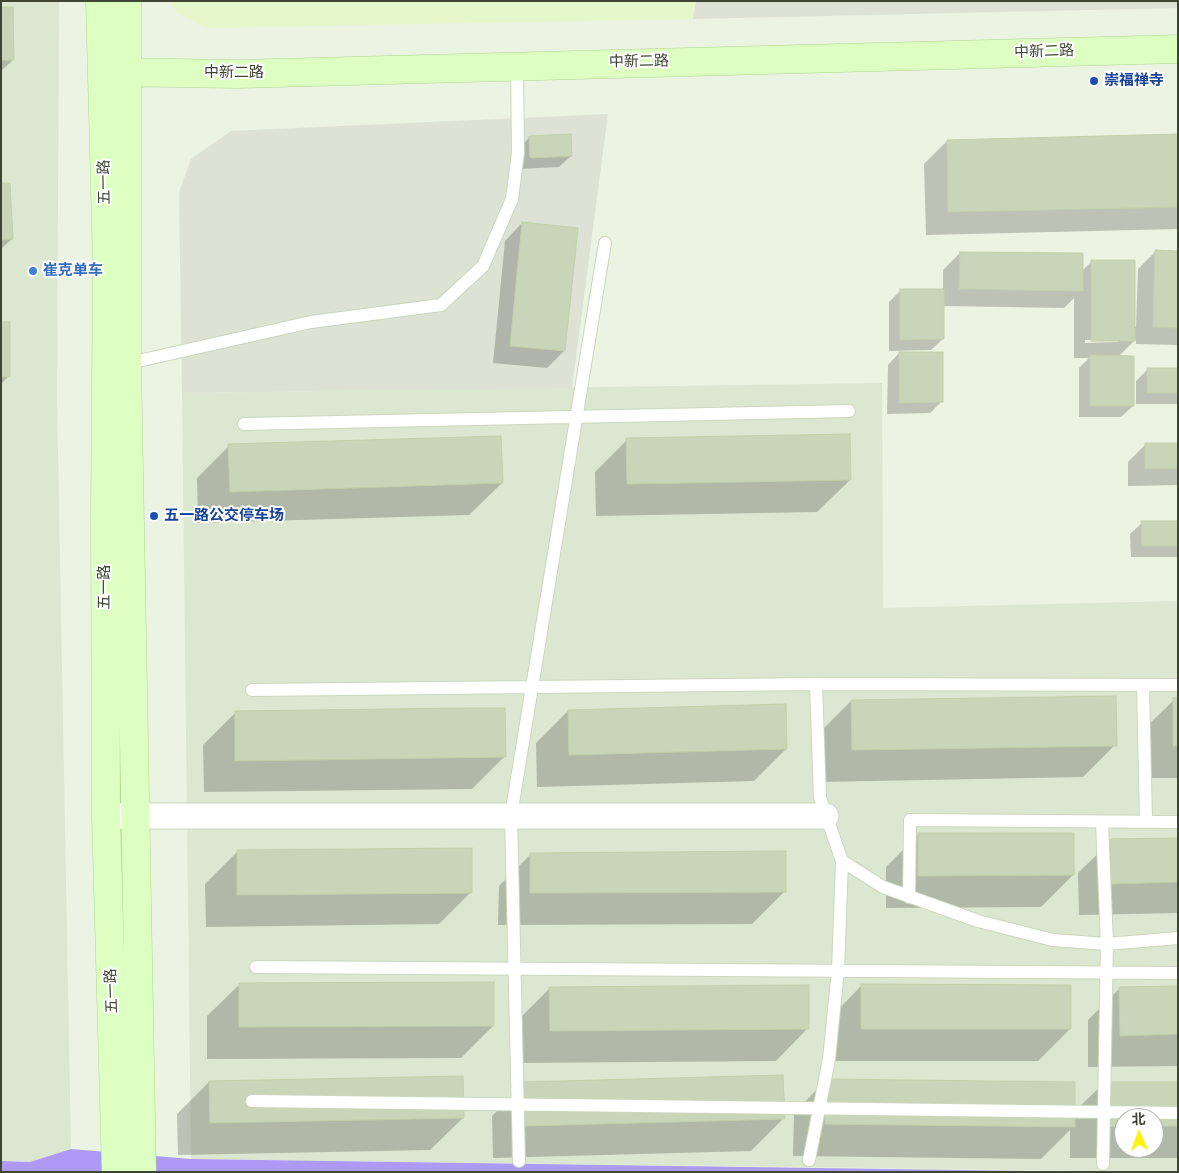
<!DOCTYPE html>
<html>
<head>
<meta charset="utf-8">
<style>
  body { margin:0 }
  #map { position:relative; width:1179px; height:1173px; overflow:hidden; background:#ebf3e3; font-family:"DM Sans","Noto Sans SC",sans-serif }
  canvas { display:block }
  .frame { position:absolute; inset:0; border:2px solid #3e4533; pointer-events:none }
  .north { position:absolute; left:1114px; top:1108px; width:50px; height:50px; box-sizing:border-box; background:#fff; border:1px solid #b2b5ad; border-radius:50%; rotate:358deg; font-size:14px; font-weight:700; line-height:20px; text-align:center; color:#3e4533 }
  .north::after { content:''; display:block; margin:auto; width:18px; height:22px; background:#fff20e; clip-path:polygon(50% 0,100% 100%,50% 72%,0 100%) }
</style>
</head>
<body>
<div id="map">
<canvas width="1179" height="1173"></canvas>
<div class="frame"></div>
<div class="north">北</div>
</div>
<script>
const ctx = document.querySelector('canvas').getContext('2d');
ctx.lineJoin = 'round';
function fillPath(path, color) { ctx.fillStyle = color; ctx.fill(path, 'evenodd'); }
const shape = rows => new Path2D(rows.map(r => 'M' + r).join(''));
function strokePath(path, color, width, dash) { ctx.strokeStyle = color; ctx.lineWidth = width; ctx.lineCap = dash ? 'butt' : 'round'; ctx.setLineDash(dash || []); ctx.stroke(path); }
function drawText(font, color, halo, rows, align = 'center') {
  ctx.font = font + ' "DM Sans","Noto Sans SC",sans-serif'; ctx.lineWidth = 4; ctx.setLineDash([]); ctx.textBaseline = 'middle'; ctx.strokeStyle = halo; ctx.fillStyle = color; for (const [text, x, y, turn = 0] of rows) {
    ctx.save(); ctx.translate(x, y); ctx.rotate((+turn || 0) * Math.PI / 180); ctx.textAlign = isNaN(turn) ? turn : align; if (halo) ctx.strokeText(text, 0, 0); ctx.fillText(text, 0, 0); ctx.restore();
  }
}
fillPath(shape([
  [1,1,59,1,57,399,71,1149,30,1162,1,1161],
  [882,383,883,608,1178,601,1178,1172,191,1159,182,393],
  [1124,1118,1154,1118,1154,1148,1124,1148]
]), '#dce7d1');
fillPath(shape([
  [170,1,696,1,693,19,206,28,177,13]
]), '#e7f7cc');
fillPath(shape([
  [696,1,1178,1,1178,8,693,19],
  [608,114,572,388,182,393,179,192,191,159,231,131]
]), '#dde2d5');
fillPath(shape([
  [71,1149,191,1159,1097,1172,1,1172,1,1161,30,1162]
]), '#ac9af5');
fillPath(shape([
  [1,9,13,60,1,71],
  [1178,135,1178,229,926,235,924,164,947,141],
  [530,137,571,156,559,167,519,169,518,149],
  [1,185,12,239,1,249],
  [522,223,564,351,547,368,493,363,505,241],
  [1155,252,1178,252,1178,345,1136,344,1136,339,1118,357,1133,406,1121,417,1079,417,1079,368,1089,358,1074,358,1074,298,1064,308,943,306,943,339,931,350,889,351,889,302,901,290,943,290,943,270,960,253,1082,271,1092,261,1134,327,1136,327,1138,269],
  [1085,340,1118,340,1118,342,1085,343],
  [1,324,9,376,1,384],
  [899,353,941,402,930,413,887,414,888,365],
  [1178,369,1178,404,1136,404,1136,381,1147,370],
  [627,440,850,480,817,512,596,516,595,472],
  [1178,444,1178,485,1128,486,1128,462,1145,445],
  [229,446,502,483,469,515,198,523,197,478],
  [1178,522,1178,557,1131,557,1130,534,1142,523],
  [1174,700,1178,700,1178,778,1142,778,1141,732],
  [851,701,1115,745,1083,777,820,782,819,733],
  [568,711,786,749,754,781,537,787,536,743],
  [235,713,505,756,472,789,204,792,203,745],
  [918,835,1073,875,1041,907,886,908,886,867],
  [1178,839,1178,913,1079,915,1078,873,1111,841],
  [238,851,471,892,439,924,206,927,205,884],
  [531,854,785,891,752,924,498,925,499,886],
  [240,984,493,1026,461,1058,207,1059,207,1016],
  [862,985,1070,1029,1038,1061,830,1061,830,1018],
  [1178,987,1178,1066,1088,1067,1088,1020,1120,988],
  [550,988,808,1028,776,1061,518,1063,517,1021],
  [826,1080,1073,1113,1103,1084,1178,1083,1178,1158,1070,1158,1070,1130,1041,1159,793,1156,794,1113],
  [1124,1118,1154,1118,1154,1148,1124,1148],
  [209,1082,463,1118,430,1150,178,1155,177,1114],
  [524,1084,784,1118,751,1151,493,1158,492,1116]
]), '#0003');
const building = shape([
  [1,7,13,7,14,60,1,60,1,7],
  [571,134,572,156,530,158,529,136,571,134],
  [1178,134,1178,207,948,212,947,140,1178,134],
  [1,183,10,183,13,239,1,240,1,183],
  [522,222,578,228,565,351,510,346,522,222],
  [1155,250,1178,251,1178,328,1153,327,1155,250],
  [960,252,1083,253,1083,291,959,289,960,252],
  [1091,260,1135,260,1135,341,1091,341,1091,260],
  [900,289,944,289,944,339,900,340,900,289],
  [1,322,10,322,10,377,1,377,1,322],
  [899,352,943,352,943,402,899,403,899,352],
  [1090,355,1134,356,1134,406,1090,406,1090,355],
  [1147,368,1178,368,1178,393,1147,393,1147,368],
  [850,434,851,480,627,484,626,438,850,434],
  [501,436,503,483,230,492,228,444,501,436],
  [1145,443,1178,443,1178,468,1145,469,1145,443],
  [1141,521,1178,521,1178,546,1142,546,1141,521],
  [1116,696,1117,746,852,750,851,700,1116,696],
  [1173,698,1178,698,1178,746,1173,746,1173,698],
  [786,704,787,749,569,755,568,710,786,704],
  [466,708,505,708,506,757,235,761,235,711,466,708],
  [918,833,1074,833,1074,875,918,876,918,833],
  [1178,838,1178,882,1111,884,1110,839,1178,838],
  [472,848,472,893,237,895,237,850,472,848],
  [786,851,786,892,530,893,530,853,786,851],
  [494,982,494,1026,239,1027,239,983,494,982],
  [861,984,1071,985,1071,1029,861,1029,861,984],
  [809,985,809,1029,550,1031,549,987,809,985],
  [1178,986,1178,1034,1120,1036,1119,987,1178,986],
  [783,1075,785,1119,524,1126,523,1082,783,1075],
  [463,1076,464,1118,210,1123,209,1081,463,1076],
  [826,1079,1075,1082,1075,1127,825,1124,826,1079],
  [1102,1082,1178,1082,1178,1126,1154,1126,1154,1118,1124,1118,1124,1126,1102,1127,1102,1082]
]);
fillPath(building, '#c9d5b8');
strokePath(building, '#c1d1aa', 1);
const lane = shape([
  [125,364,311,322,441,305,483,266,512,199,518,153,517,65],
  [244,424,849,411],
  [816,684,820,798,842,861,883,887,978,921,1053,940,1107,944,1178,938],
  [1143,685,1146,822],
  [252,690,816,684,1178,685],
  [1102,822,1107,944,1103,1164],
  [909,897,910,820,1178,822],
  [256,967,1178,973],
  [252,1101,1178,1113],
  [809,1160,829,1059,838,970,842,861],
  [519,1161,511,815,605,243]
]);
const street = shape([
  [106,816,826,816]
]);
const secondary = shape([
  [100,1,107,264,105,514,106,816,116,1172],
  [127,1,127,364,142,1172],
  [109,72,238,74,1178,49]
]);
strokePath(lane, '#cbd7bc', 14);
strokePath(street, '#cbd7bc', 27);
strokePath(secondary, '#b0d68f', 29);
strokePath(lane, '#fff', 12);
strokePath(street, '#fff', 25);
strokePath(secondary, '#ddffc1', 28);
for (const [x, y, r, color] of [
  [1094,81,5,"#1a4fb4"],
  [33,271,5,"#3f7fe0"],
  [154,516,5,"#1a4fb4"]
]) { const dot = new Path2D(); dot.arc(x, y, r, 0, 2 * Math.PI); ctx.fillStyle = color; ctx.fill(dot); strokePath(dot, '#fff', 2); }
drawText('15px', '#3e4533', '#fff', [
  ["中新二路",1044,52,-2],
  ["中新二路",639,62,-1],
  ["中新二路",234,73],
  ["五一路",105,182,-91],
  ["五一路",105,587,-90],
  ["五一路",112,991,-92]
]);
drawText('bold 15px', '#164399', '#fff', [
  ["崇福禅寺",1104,81],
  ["五一路公交停车场",164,516]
], 'left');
drawText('bold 15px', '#366cbe', '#fff', [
  ["崔克单车",43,271]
], 'left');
</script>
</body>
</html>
